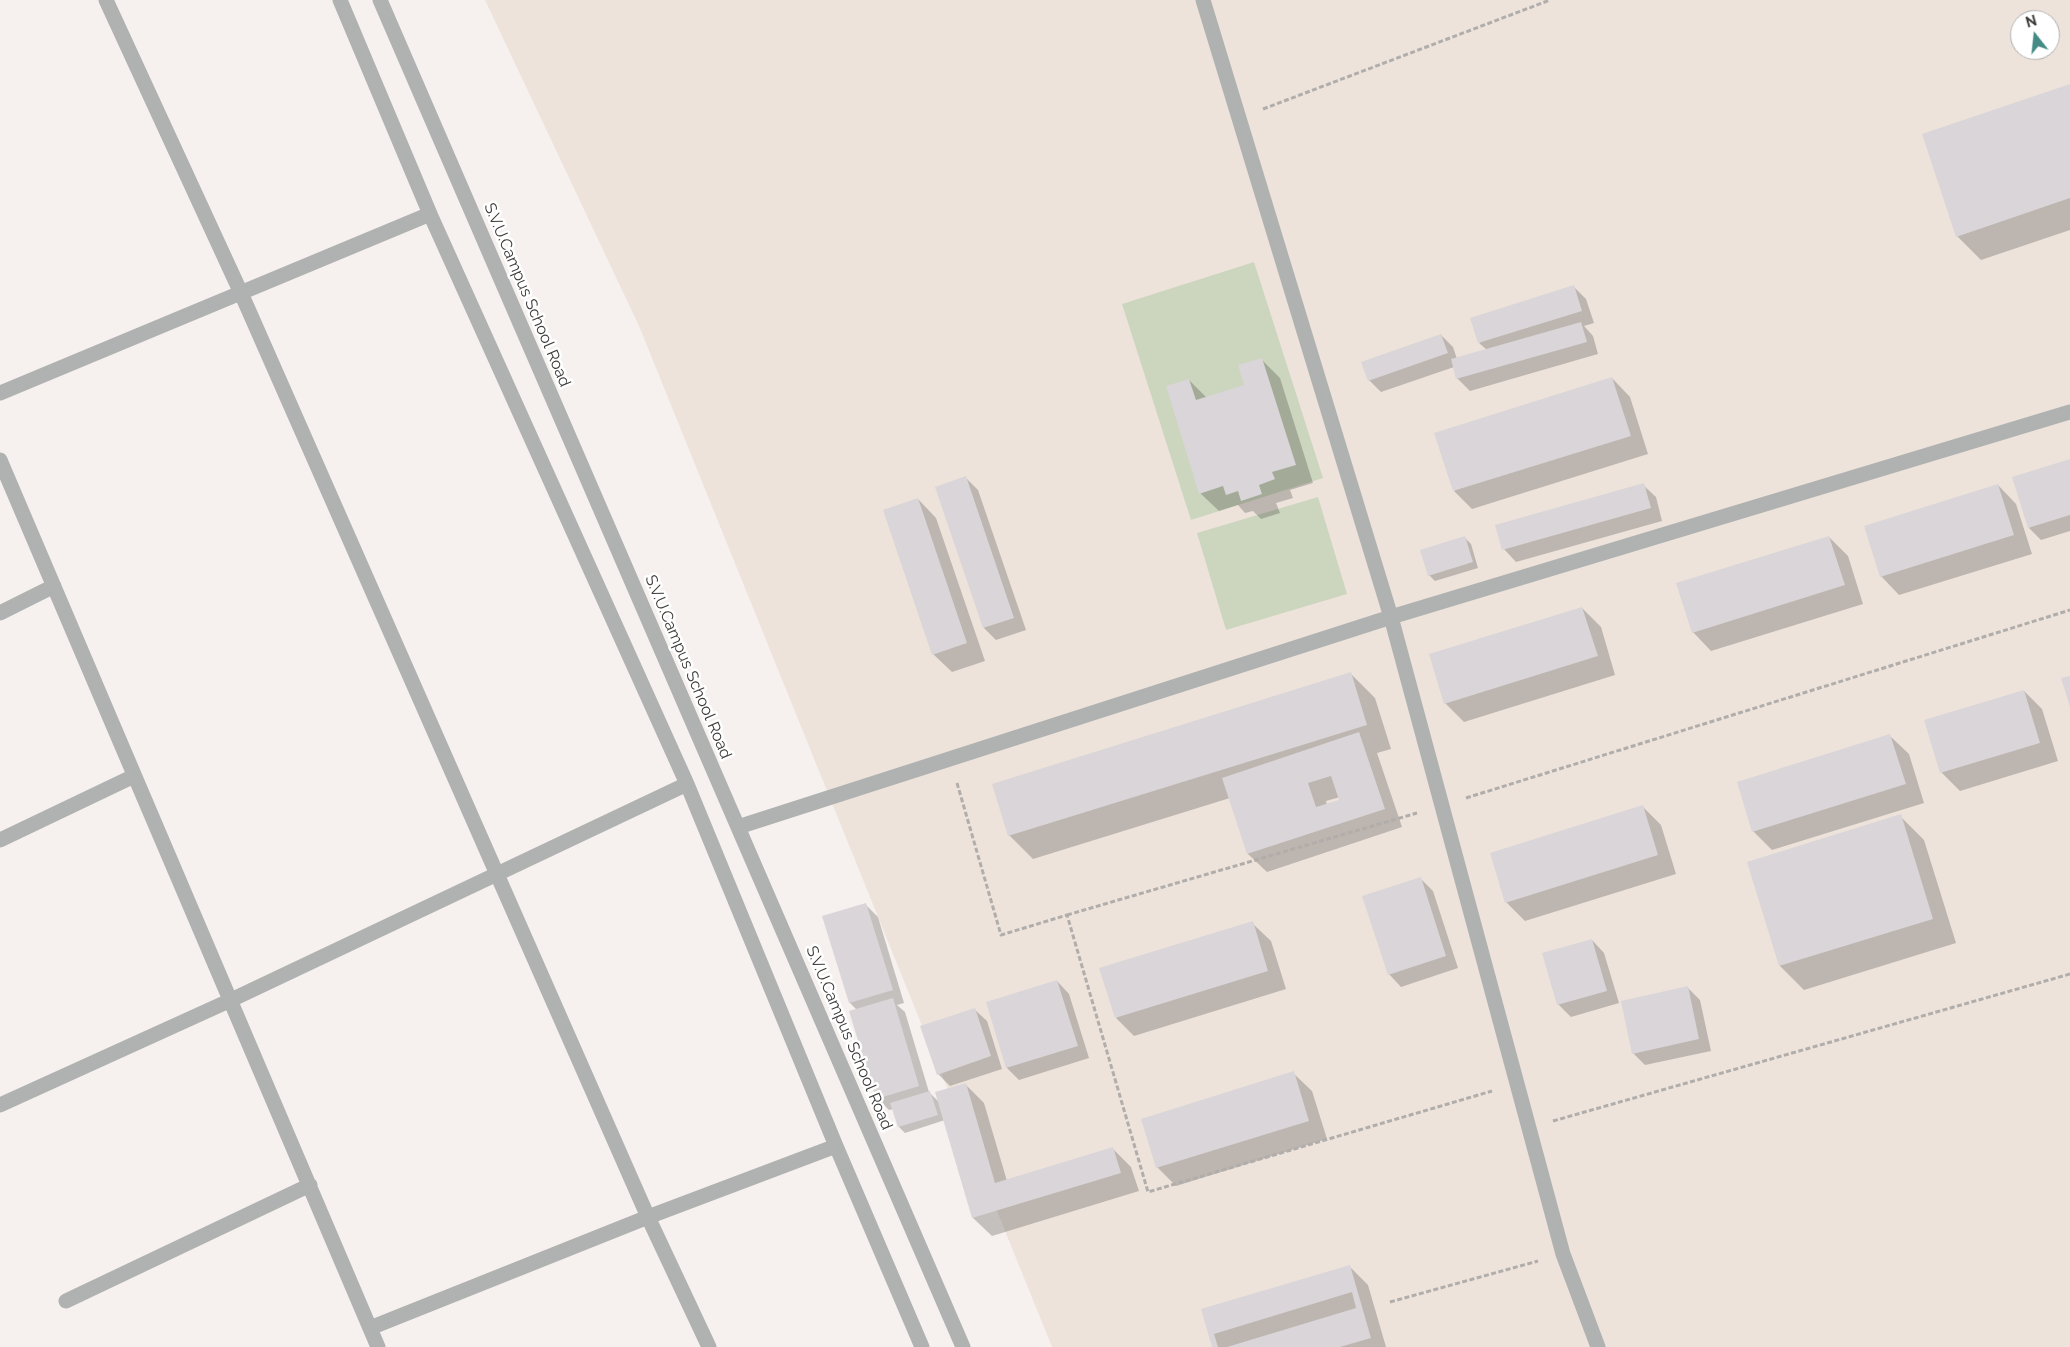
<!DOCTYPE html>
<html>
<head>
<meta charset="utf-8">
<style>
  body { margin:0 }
  #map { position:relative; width:2070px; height:1347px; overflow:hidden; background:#f6f1ee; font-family:Raleway,sans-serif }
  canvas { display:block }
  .north { position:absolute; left:2010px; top:10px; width:50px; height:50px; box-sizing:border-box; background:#fff; border:1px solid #b1b0b0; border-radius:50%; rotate:344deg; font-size:14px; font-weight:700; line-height:20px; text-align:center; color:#3c3a39 }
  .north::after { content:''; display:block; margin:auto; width:18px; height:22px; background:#448b85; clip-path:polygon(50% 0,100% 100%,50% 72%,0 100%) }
</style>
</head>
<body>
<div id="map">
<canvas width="2070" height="1347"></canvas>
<div class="north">N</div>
</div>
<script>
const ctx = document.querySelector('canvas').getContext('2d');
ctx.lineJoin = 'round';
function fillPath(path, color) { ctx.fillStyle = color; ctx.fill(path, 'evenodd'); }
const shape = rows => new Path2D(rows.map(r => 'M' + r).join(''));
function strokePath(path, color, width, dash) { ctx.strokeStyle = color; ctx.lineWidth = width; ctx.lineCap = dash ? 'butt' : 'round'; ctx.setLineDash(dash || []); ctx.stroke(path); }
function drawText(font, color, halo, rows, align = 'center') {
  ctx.font = font + ' Raleway,sans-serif'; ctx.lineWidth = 5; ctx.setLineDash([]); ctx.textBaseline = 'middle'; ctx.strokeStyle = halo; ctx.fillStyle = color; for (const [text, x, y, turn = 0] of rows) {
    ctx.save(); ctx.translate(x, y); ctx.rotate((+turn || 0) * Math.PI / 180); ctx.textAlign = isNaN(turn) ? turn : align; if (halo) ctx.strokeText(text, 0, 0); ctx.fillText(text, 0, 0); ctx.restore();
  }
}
fillPath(shape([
  [485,0,2070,0,2070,1347,1052,1347,639,326],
  [2020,20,2050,20,2050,50,2020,50]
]), '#ede3db');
fillPath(shape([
  [1254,262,1323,478,1191,520,1122,304],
  [1318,497,1347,594,1226,630,1197,533]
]), '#ccd6be');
fillPath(shape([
  [2070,86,2070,230,1981,260,1957,236],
  [1574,287,1586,299,1594,323,1584,326,1593,336,1598,354,1470,391,1457,378,1454,367,1381,392,1369,380,1441,335,1453,347,1457,359,1487,350,1479,343],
  [1261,359,1280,378,1313,483,1290,490,1293,498,1276,503,1280,513,1261,519,1253,511,1245,513,1238,505,1219,511,1200,493,1189,380,1207,398,1245,386],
  [1612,378,1630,397,1648,454,1472,509,1454,491],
  [2070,460,2070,531,2041,540,2029,528],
  [966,478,978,490,1026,630,996,640,984,628],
  [1643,485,1656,497,1662,521,1516,562,1504,549],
  [1998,485,2016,504,2032,554,1899,595,1881,576],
  [918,499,936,518,985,661,952,672,933,654],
  [1829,537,1848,556,1863,604,1711,651,1693,632],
  [1465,538,1471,544,1478,568,1435,581,1429,575],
  [1582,608,1601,627,1615,675,1464,722,1445,703],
  [1351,674,1375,698,1391,749,1377,753,1402,827,1267,872,1248,854,1230,798,1033,859,1009,835],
  [1340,797,1341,800,1327,805,1326,801],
  [2024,691,2042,709,2058,761,1960,791,1942,773,1926,721],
  [1890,736,1909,754,1924,803,1772,850,1753,831],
  [1643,807,1661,825,1676,874,1525,921,1506,902],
  [1900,816,1924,840,1956,943,1804,990,1780,966,1748,863],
  [1420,878,1433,891,1458,968,1401,987,1389,974],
  [865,904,878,917,904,1003,897,1005,905,1012,929,1092,939,1102,965,1084,984,1103,1007,1181,1112,1148,1131,1167,1139,1191,992,1236,973,1218,945,1120,905,1133,899,1127,893,1109,889,1110,877,1098,857,1010,850,1003,824,917],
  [1252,923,1271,941,1286,989,1134,1036,1116,1018],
  [1592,940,1604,953,1619,1003,1571,1017,1558,1004],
  [1057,981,1069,994,1089,1058,1019,1080,1007,1068,987,1003],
  [1688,988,1700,1000,1711,1051,1645,1065,1633,1053],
  [974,1009,987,1021,1002,1069,950,1086,938,1074],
  [1293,1073,1312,1091,1327,1139,1176,1186,1157,1167],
  [1350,1267,1368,1285,1386,1347,1214,1347,1203,1310]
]), '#0003');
fillPath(shape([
  [2070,84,2070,198,1956,237,1922,134],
  [1574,285,1582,311,1478,343,1470,318],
  [1581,322,1587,342,1456,379,1451,359],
  [1441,334,1448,353,1368,381,1361,362],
  [1262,358,1296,465,1272,472,1275,479,1259,485,1262,494,1241,501,1238,491,1226,495,1223,486,1199,494,1166,386,1189,379,1196,400,1244,385,1238,365],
  [1612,377,1631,436,1453,491,1434,433],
  [2070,459,2070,515,2028,528,2012,477],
  [966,476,1014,618,983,628,935,487],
  [1644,483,1651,508,1502,550,1495,525],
  [1998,484,2014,535,1880,577,1864,526],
  [918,498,967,643,932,655,883,510],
  [1465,536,1473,562,1428,576,1420,550],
  [1829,536,1845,585,1692,633,1676,583],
  [1582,607,1598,656,1444,704,1429,654],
  [1351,672,1367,725,1008,836,992,784],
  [2070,676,2070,707,2061,678],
  [2024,690,2040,743,1940,773,1924,720],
  [1359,732,1385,809,1247,854,1222,778],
  [1331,776,1339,800,1316,807,1308,783],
  [1890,734,1906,784,1752,832,1737,782],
  [1643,805,1658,855,1505,903,1490,853],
  [1901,814,1933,919,1779,966,1747,862],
  [1421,877,1446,956,1388,975,1362,896],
  [866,903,893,990,849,1003,822,916],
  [1253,921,1268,971,1115,1018,1099,968],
  [1592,939,1607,991,1557,1005,1542,953],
  [1057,980,1078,1046,1006,1068,986,1002],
  [1688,986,1699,1039,1632,1054,1621,1001],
  [893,998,919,1086,876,1099,849,1011],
  [975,1008,991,1056,937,1075,920,1026],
  [1294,1071,1309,1121,1156,1168,1141,1119],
  [966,1083,995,1183,1113,1147,1121,1173,972,1218,935,1092],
  [930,1091,938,1115,898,1127,890,1103],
  [1350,1265,1371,1338,1340,1347,1227,1347,1356,1308,1352,1292,1214,1334,1218,1347,1212,1347,1201,1309]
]), '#d9d5d8');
strokePath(shape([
  [1263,109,1550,0],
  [957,783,1001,935,1067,915,1148,1192,1492,1091],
  [1466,798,2070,610],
  [1067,915,1417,813],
  [1553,1121,2070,974],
  [1390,1302,1538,1261]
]), '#b1adab', 3, [5, 2.5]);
strokePath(shape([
  [106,0,241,293,648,1217,709,1347],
  [340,0,430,214,687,784,836,1146,922,1347],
  [380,0,963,1347],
  [1203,0,1391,617,2070,412],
  [0,393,430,214],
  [0,460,378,1347],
  [0,613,54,586],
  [738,827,1391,617,1563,1254,1598,1347],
  [0,840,134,776],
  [0,1105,231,1000,687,784],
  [66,1301,310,1185],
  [370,1328,648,1217,836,1146]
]), '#b0b2b1', 15);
drawText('16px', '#3c3a39', '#fff', [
  ["S.V.U.Campus School Road",527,295,67],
  ["S.V.U.Campus School Road",688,667,67],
  ["S.V.U.Campus School Road",849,1038,67]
]);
</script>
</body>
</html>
